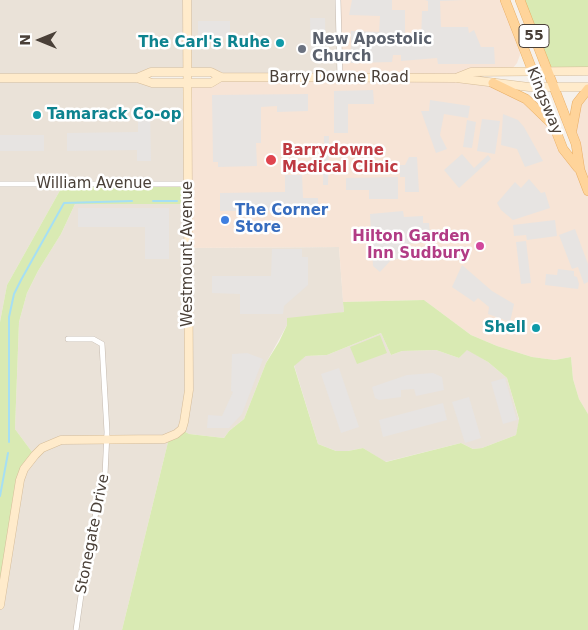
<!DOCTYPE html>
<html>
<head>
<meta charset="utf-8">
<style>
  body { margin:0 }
  #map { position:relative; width:588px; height:630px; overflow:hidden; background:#f6f1eb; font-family:"DejaVu Sans",sans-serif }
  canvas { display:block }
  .north { position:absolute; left:15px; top:15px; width:50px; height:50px; -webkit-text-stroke:4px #fff; paint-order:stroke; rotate:270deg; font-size:14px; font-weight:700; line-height:20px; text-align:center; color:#4a4038 }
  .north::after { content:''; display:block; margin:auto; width:18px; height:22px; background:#4a4038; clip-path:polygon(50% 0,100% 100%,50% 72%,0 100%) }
</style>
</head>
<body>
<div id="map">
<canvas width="588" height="630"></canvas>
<div class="north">N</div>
</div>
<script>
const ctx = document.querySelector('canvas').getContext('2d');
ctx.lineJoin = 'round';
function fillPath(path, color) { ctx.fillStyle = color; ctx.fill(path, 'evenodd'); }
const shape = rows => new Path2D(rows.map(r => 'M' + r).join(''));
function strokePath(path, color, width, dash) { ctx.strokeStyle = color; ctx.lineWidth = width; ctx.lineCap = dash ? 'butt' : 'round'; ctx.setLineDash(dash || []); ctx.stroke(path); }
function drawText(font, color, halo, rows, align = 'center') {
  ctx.font = font + ' "DejaVu Sans",sans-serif'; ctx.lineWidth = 5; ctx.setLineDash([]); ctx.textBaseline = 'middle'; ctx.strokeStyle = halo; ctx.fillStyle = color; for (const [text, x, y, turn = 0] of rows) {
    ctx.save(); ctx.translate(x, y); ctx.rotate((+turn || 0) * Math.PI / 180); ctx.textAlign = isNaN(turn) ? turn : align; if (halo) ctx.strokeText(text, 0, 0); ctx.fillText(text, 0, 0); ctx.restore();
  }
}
fillPath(shape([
  [0,0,337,0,337,78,221,77,211,71,151,71,138,78,188,84,188,184,63,185,7,285,0,322],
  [75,204,188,204,189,248,339,247,344,312,287,325,266,363,244,419,229,431,224,438,189,434,182,430,169,438,122,630,0,630,0,607,20,481,35,456,15,429,19,322,27,293,38,271,61,234],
  [381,333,391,355,402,351,436,350,459,358,467,349,488,362,507,378,519,420,516,435,482,448,473,449,461,443,385,462,363,448,348,451,336,451,318,444,294,365,306,356,327,355]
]), '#eae2d8');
fillPath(shape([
  [337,0,500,0,519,37,520,55,517,63,513,68,470,71,457,78,493,83,537,108,579,169,572,132,575,109,588,91,588,414,579,399,573,379,571,357,555,360,532,357,497,346,471,335,424,300,343,302,339,247,188,248,188,84,211,84,221,77,337,78]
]), '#f7e4d6');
fillPath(shape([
  [521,0,588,0,588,71,549,71],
  [188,184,188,204,75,204,61,234,38,271,27,293,19,322,15,429,35,456,24,470,0,607,0,322,7,285,63,185],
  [424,300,471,335,497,346,532,357,555,360,571,357,573,379,579,399,588,414,588,630,122,630,169,438,182,430,189,434,224,438,229,431,244,419,266,363,279,342,287,325,287,318,344,312,343,302],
  [381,333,391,355,402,351,436,350,459,358,467,350,488,362,507,378,519,419,516,435,482,448,473,449,461,443,386,462,363,448,348,451,336,451,318,444,294,366,306,356,327,355],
  [380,335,387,353,357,364,350,347]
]), '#d9eab3');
fillPath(shape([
  [352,0,392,0,392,10,405,10,405,42,421,43,422,11,428,11,428,1,425,0,464,0,440,1,441,27,468,27,469,33,474,30,481,47,494,47,495,64,438,64,437,58,401,61,401,55,393,55,392,62,351,63,351,31,379,32,380,16,349,15],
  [310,18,325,18,326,61,311,61],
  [198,21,230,21,230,38,198,38],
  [373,90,374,104,348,104,348,133,334,133,334,91],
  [308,94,308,111,277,112,277,106,261,107,261,143,256,143,257,166,218,167,218,162,213,162,212,95],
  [430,100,470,106,468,118,444,114,440,135,447,149,436,153,421,111,429,111],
  [138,108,150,108,151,161,137,161,137,150,67,151,67,133,138,132],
  [503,114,518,120,524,127,543,161,525,167,517,149,501,145],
  [482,119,500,121,495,154,477,151],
  [467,120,476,122,472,148,463,147],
  [0,135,44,135,44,151,0,151],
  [324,136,329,136,328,185,323,185],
  [462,154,474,168,488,155,491,159,459,188,444,170],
  [409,157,417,157,419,192,405,192,405,177,400,177,400,165,405,165],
  [285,175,302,175,303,198,318,198,318,210,220,211,220,193,285,192],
  [398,177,398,199,369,199,369,190,346,190,346,178],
  [529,179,541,193,545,192,550,208,513,220,501,210,497,203,515,182,521,188],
  [78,208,169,208,169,259,145,259,145,227,78,227],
  [403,211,404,217,423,216,423,223,429,223,431,242,405,244,398,259,391,260,380,272,373,266,370,214],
  [555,220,557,236,527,240,526,235,514,236,513,225],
  [575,229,588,264,588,282,584,284,578,267,572,269,559,235],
  [526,241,531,283,521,284,516,242],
  [272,249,302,249,302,257,308,257,308,285,284,306,283,314,240,314,240,294,212,293,212,276,271,276],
  [462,265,492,291,514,304,510,322,488,314,489,307,478,298,474,302,452,287],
  [558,269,574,271,574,276,577,277,579,284,578,289,545,285,546,274,557,275],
  [247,353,263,359,242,414,229,428,207,428,208,415,222,416,233,392,231,391,232,354],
  [339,368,359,427,341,433,321,374],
  [433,373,442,377,444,390,416,396,414,389,401,390,401,397,379,400,375,398,372,387,407,375],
  [505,378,517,420,503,424,491,382],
  [469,397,481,438,465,443,452,402],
  [443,403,447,420,383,437,379,420]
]), '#e7e4e2');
strokePath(shape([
  [153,201,177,201],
  [9,442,9,317,14,294,21,280,64,203,132,201],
  [0,496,8,453]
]), '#a6dff3', 2);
const street = shape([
  [338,0,340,78],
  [0,184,187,184],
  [68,339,93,339,102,344,107,432,105,475,88,546,76,630]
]);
const secondary = shape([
  [0,78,137,78,152,83,211,83,221,77],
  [137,78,151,72,211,72,221,77,456,78,529,87,588,87],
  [456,78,471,72,588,71],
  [0,605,20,480,24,469,35,455,42,448,61,440,164,439,176,434,182,429,184,422,189,390,187,0]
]);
const primary = shape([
  [505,0,563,149,578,168],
  [520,0,576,144,580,170,588,191],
  [493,83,526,99,552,124],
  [572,130,577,103,588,89]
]);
strokePath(street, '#c5baaf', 6);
strokePath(secondary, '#d6bd9a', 9);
strokePath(primary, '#e8ae66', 10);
strokePath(street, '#fff', 5);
strokePath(secondary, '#ffebcb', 8);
strokePath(primary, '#ffd49a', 9);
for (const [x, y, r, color] of [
  [280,43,5,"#0f9aa8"],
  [302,49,5,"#6b7280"],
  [37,115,5,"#0f9aa8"],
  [271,160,6,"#e0444e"],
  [225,220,5,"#3f7fe0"],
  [480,246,5,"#d1479c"],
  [536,328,5,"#0f9aa8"]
]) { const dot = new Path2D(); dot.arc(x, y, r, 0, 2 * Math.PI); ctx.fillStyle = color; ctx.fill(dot); strokePath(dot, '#fff', 2); }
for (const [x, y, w] of [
  [534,36,30]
]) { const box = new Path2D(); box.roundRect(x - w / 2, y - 11.5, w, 23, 4); ctx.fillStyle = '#fff'; ctx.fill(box); strokePath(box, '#4a4038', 1); }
drawText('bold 14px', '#4a4038', null, [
  ["55",534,36]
]);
drawText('bold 15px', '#5b616d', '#fff', [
  ["New Apostolic",312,40],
  ["Church",312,57]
], 'left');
drawText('bold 15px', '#0d838f', '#fff', [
  ["The Carl's Ruhe",270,43],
  ["Tamarack Co-op",47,115,"left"],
  ["Shell",526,328]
], 'right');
drawText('15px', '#4a4038', '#fff', [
  ["Barry Downe Road",339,78],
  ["Kingsway",544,101,68],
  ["William Avenue",94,184],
  ["Westmount Avenue",188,254,-90],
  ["Stonegate Drive",93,534,-79]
]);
drawText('bold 15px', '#be3a42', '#fff', [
  ["Barrydowne",282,151],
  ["Medical Clinic",282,168]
], 'left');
drawText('bold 15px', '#366cbe', '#fff', [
  ["The Corner",235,211],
  ["Store",235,228]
], 'left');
drawText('bold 15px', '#b23c85', '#fff', [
  ["Hilton Garden",470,237],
  ["Inn Sudbury",470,254]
], 'right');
</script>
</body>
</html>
